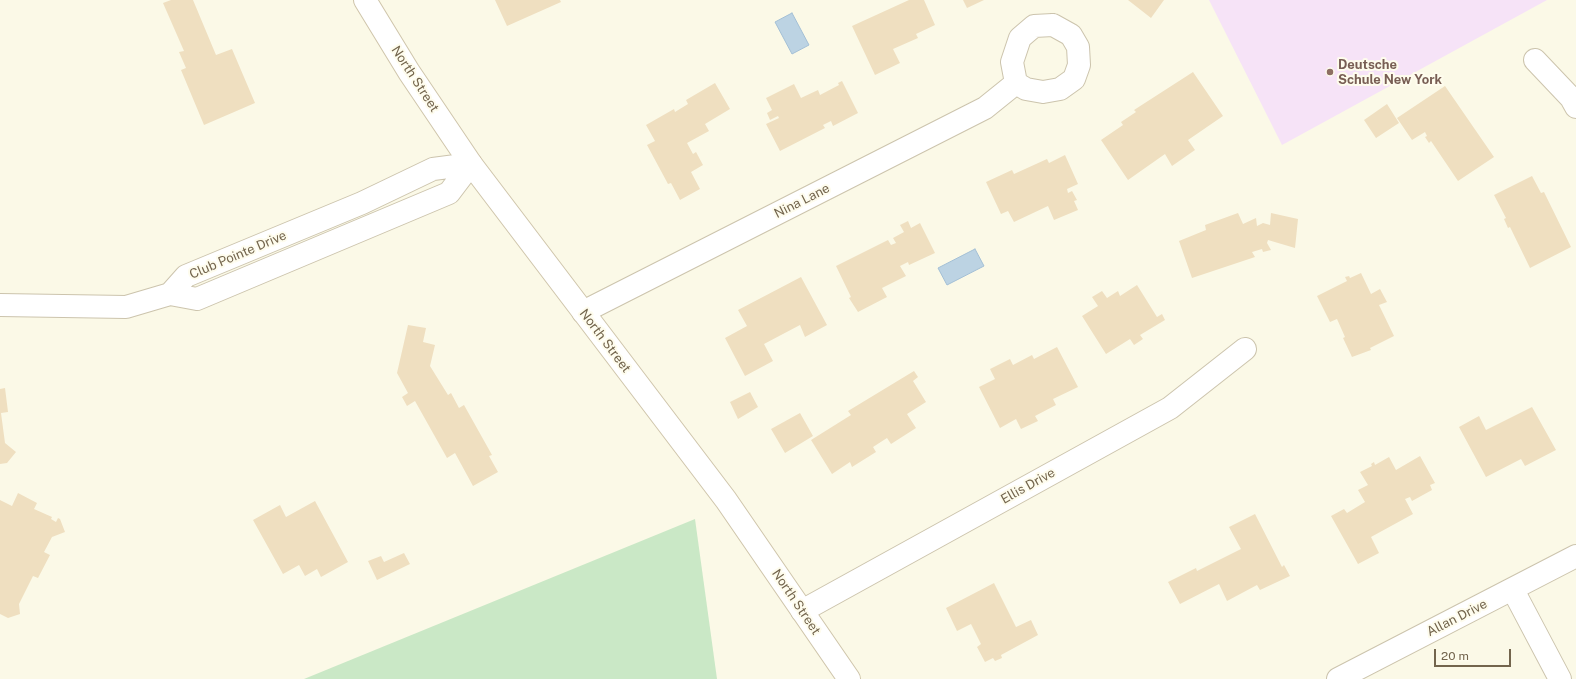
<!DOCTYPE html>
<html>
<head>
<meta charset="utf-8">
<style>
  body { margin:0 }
  #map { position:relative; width:1576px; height:679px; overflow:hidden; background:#fbf9e7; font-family:"Public Sans",sans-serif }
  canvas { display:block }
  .scale { position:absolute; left:1434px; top:649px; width:77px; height:18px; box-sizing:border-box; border:2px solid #73654d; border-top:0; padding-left:5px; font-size:12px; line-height:14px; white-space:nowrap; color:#73654d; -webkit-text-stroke:3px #fefced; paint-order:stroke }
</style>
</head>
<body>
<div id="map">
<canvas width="1576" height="679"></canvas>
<div class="scale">20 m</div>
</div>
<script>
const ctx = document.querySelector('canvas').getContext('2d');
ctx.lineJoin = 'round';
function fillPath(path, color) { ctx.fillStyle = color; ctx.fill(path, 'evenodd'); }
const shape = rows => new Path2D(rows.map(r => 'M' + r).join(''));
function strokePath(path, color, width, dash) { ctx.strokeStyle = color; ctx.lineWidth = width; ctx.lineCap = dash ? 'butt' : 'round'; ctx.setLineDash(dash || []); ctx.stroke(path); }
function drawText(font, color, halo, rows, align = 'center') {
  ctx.font = font + ' "Public Sans",sans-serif'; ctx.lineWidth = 4; ctx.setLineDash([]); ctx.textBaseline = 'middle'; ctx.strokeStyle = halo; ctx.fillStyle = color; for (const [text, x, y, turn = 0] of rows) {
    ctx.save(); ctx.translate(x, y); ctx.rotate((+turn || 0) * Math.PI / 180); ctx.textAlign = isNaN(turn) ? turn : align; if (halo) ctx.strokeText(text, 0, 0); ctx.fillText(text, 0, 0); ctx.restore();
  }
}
fillPath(shape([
  [1209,0,1547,0,1282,145]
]), '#f6e3f7');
fillPath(shape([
  [695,519,717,679,304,679]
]), '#cae8c6');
const water = shape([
  [792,13,809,45,792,54,775,22,792,13],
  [975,249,984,266,947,285,938,268,975,249]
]);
fillPath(water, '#bcd3e3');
strokePath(water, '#a3bfd5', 1);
fillPath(shape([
  [171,0,193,0,216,55,232,49,255,103,204,125,181,70,186,68,179,52,184,51,163,3],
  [495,0,560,0,561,2,507,26],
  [909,0,924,0,935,25,916,34,918,38,893,49,900,63,875,75,852,26],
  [963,0,984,0,967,8],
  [1128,0,1164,0,1151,18],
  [1193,72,1223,116,1188,140,1195,150,1172,166,1165,154,1128,180,1101,140,1123,125,1121,122,1136,112,1134,110],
  [842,81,858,113,833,126,831,121,823,125,825,128,780,151,766,124,779,118,778,116,770,120,767,113,772,110,766,98,794,84,801,98,818,90,820,95,839,85,838,83],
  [715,83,730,109,705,124,709,131,687,143,693,154,696,152,703,165,691,172,700,189,680,200,671,183,668,184,647,145,655,141,646,125,674,109,675,112,688,104,686,100],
  [1445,86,1494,157,1458,181,1431,141,1429,143,1425,137,1427,136,1425,132,1412,140,1397,118],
  [1387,104,1399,123,1376,138,1364,120],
  [1065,155,1078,184,1067,189,1068,193,1072,191,1077,200,1074,201,1078,210,1054,220,1048,206,1014,222,1008,211,1001,214,986,182,1012,170,1014,174,1047,159,1049,163],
  [1532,176,1541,193,1544,192,1571,247,1530,268,1510,227,1508,228,1504,219,1506,218,1494,195],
  [1238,213,1243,224,1256,218,1257,226,1263,223,1270,225,1271,213,1298,219,1295,248,1268,240,1267,243,1271,250,1263,252,1262,249,1252,252,1255,257,1192,278,1179,241,1206,230,1205,225],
  [908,221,911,228,920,223,935,253,909,265,908,262,900,266,906,276,882,288,887,297,858,312,849,298,851,297,836,266,888,240,891,245,896,243,893,238,904,232,900,225],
  [1361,273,1371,294,1380,289,1387,302,1379,305,1394,336,1370,348,1371,350,1352,357,1343,338,1345,337,1337,319,1330,322,1317,296,1347,281,1345,277,1349,276,1350,278],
  [801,277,827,325,805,337,800,325,764,344,773,361,745,376,725,338,747,326,738,310],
  [1137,285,1157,317,1162,314,1165,320,1140,335,1143,339,1134,345,1130,339,1106,354,1082,316,1098,306,1092,297,1102,291,1107,298,1118,291,1120,296],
  [408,325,426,328,423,342,435,345,430,366,448,395,451,393,459,408,464,405,492,455,489,456,498,472,473,486,455,453,447,458,415,401,407,406,402,397,408,393,397,373],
  [1057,347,1078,387,1053,399,1056,405,1035,416,1038,421,1021,429,1016,419,1000,428,979,387,995,379,990,369,1010,359,1013,365,1032,355,1034,359],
  [914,371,918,377,913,381,926,402,907,414,916,428,891,444,887,438,873,447,876,452,852,467,850,462,832,474,811,440,851,415,848,411],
  [5,388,8,412,1,413,5,443,16,452,7,463,0,464,0,389],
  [750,392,758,407,738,419,730,402],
  [1532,407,1556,450,1525,466,1521,459,1486,477,1459,427,1479,416,1486,430],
  [800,413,813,436,785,453,771,429],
  [1420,456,1435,483,1430,485,1432,490,1412,501,1410,497,1405,499,1413,514,1371,537,1379,553,1358,564,1331,516,1344,509,1347,513,1365,502,1358,490,1368,485,1360,472,1372,466,1371,464,1374,462,1375,465,1389,457,1396,470],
  [18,493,37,503,34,509,52,517,51,519,56,522,58,518,60,519,65,532,52,537,44,552,50,555,38,578,33,576,19,604,20,614,8,618,0,614,0,500,12,506],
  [315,501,348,562,321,577,317,569,305,576,299,565,283,574,253,520,280,505,286,517],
  [1255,514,1282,567,1284,565,1290,576,1260,590,1257,585,1227,601,1219,584,1180,604,1168,582,1196,568,1197,571,1241,549,1229,527],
  [404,553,410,564,377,580,368,561,381,556,384,562],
  [994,583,1016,627,1031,620,1038,635,1001,655,1002,658,995,661,993,658,985,662,977,647,981,644,971,624,957,631,946,608]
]), '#efdfc0');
const minor = shape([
  [1053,25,1071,35,1078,47,1079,65,1074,79,1060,89,1043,92,1026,89,1016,83,1012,62,1020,38,1034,26,1053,25],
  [1535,60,1571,98,1576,107],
  [170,294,197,299,449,193,471,164],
  [0,305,126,307,170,294,186,276,362,203,433,169,471,164],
  [583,312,985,108,1016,83],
  [1513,590,1560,679],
  [802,611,1170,408,1245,349],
  [1338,679,1576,556]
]);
const secondary = shape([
  [365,0,409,72,471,164,726,500,849,679]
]);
strokePath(minor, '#ccc4ad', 24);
strokePath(secondary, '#cfc5ab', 24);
strokePath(minor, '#fff', 22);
strokePath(secondary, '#fff', 22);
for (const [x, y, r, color] of [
  [1330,72,4,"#8d6e63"]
]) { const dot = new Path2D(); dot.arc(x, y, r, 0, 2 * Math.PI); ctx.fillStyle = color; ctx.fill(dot); strokePath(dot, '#fefced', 1.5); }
drawText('bold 13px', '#785e54', '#fefced', [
  ["Deutsche",1338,65],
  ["Schule New York",1338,80]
], 'left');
drawText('13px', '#73654d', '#fefced', [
  ["North Street",415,79,57],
  ["Nina Lane",802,201,-27],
  ["Club Pointe Drive",238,255,-23],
  ["North Street",605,341,53],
  ["Ellis Drive",1028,486,-29],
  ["North Street",796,602,56],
  ["Allan Drive",1457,618,-27]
]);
</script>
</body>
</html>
